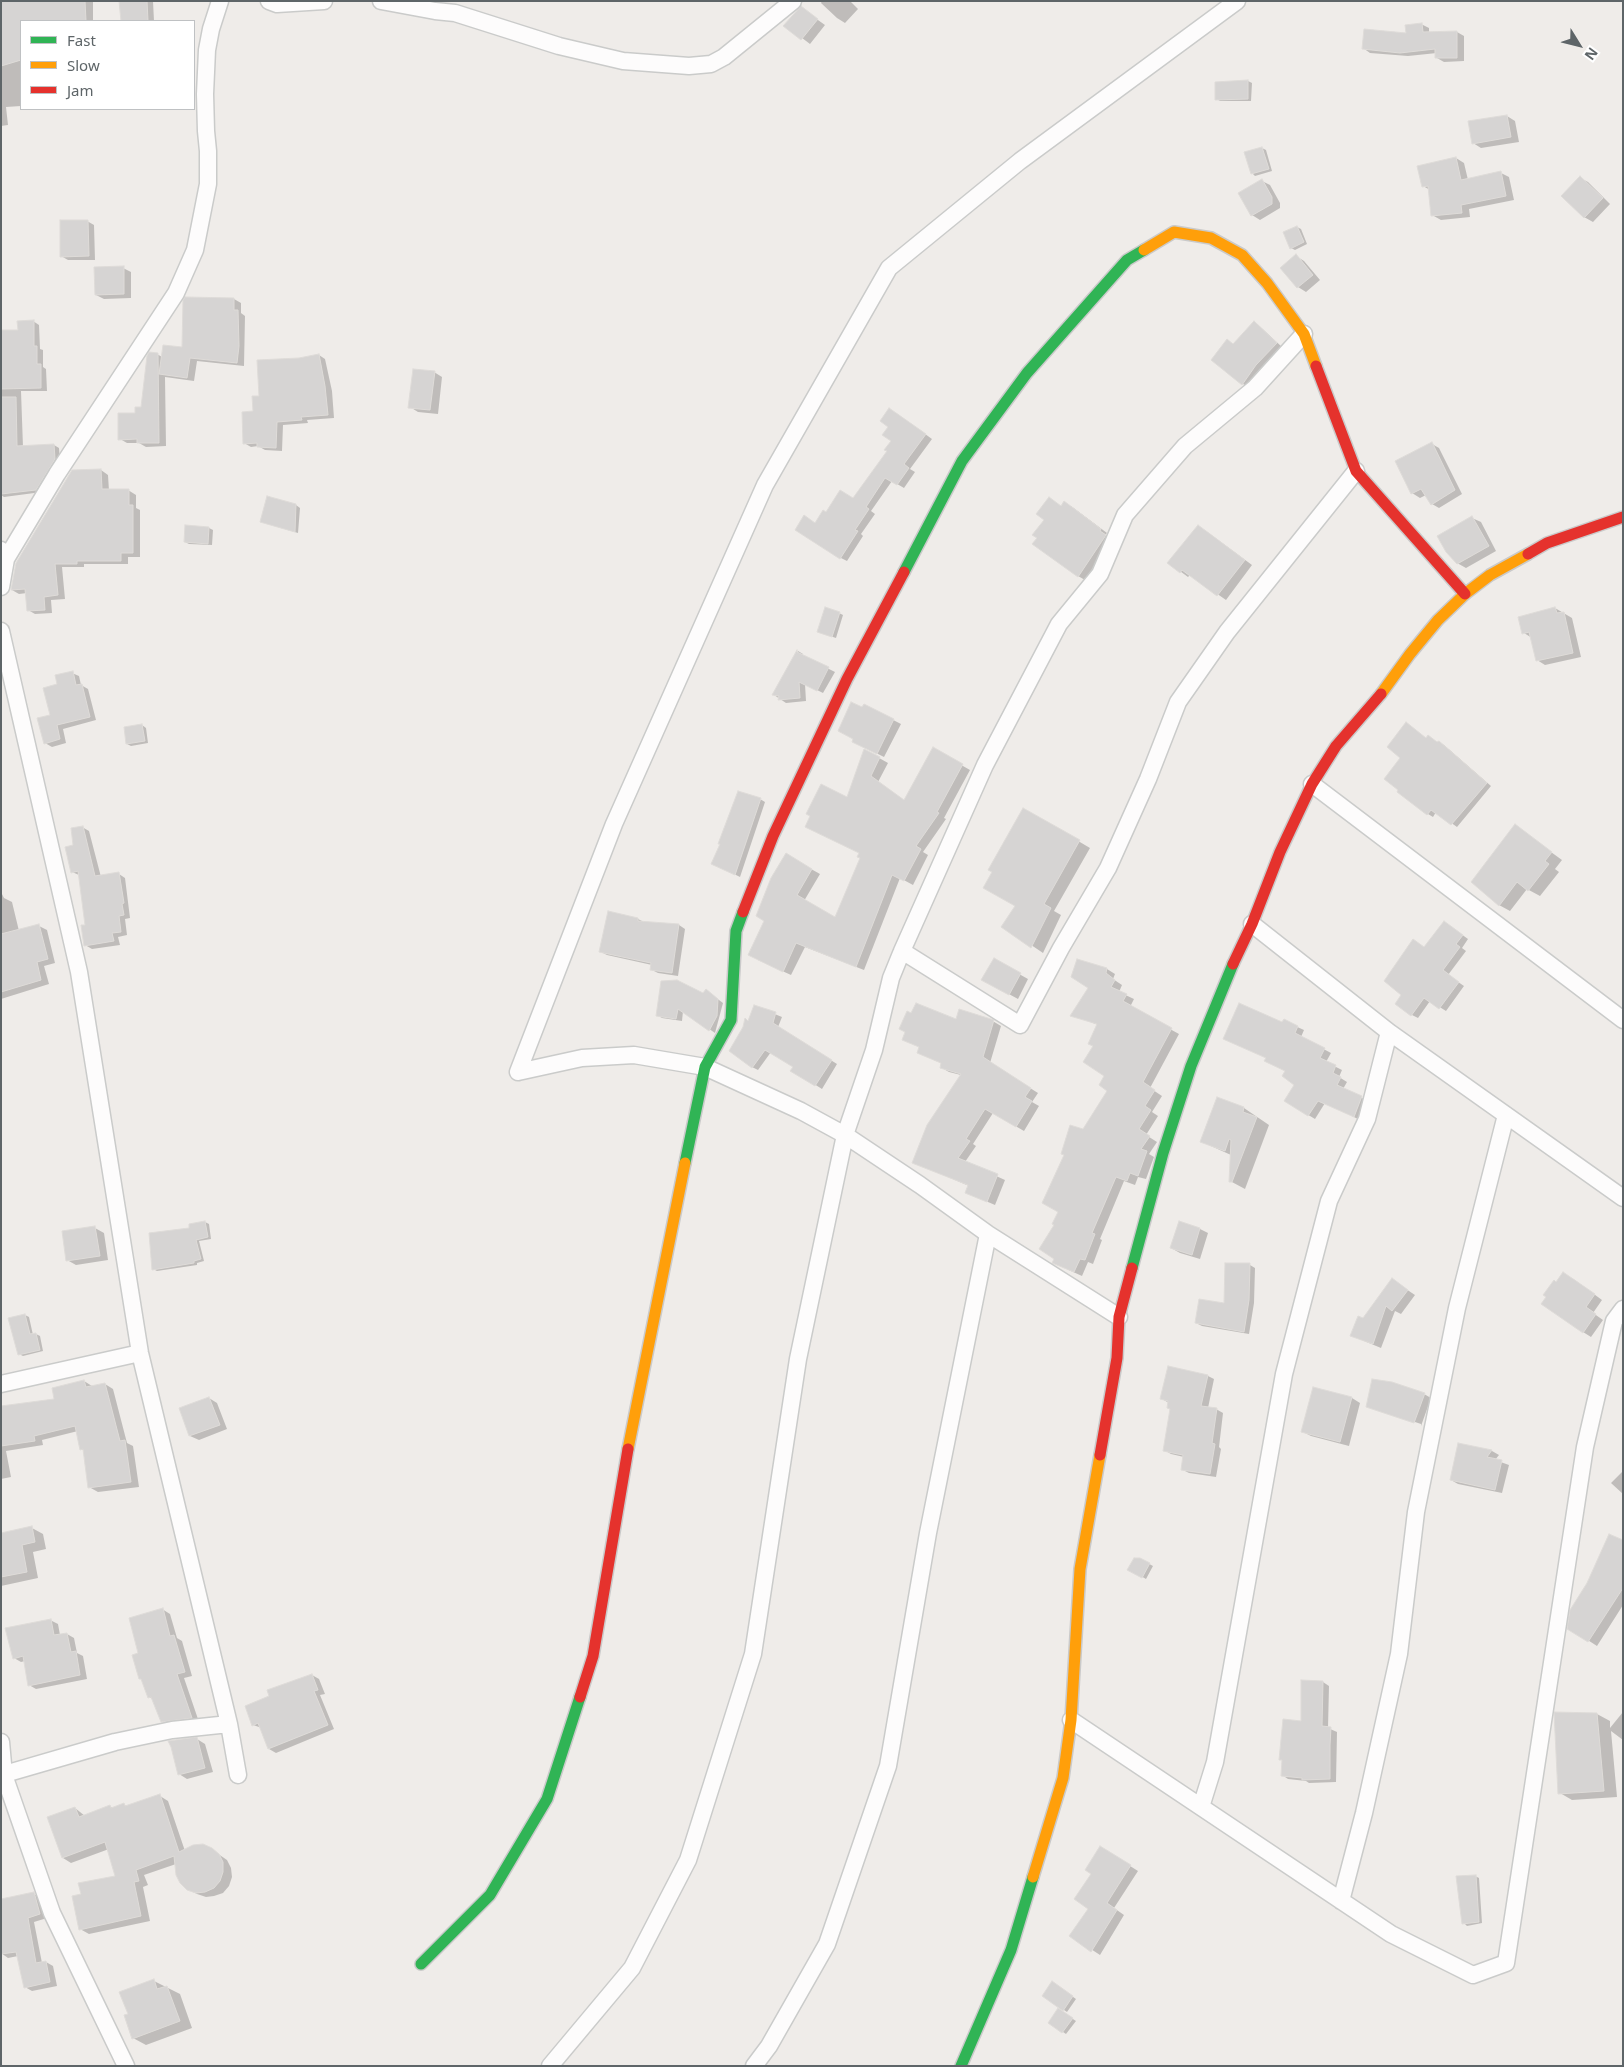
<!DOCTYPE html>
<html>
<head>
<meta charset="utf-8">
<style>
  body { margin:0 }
  #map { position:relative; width:1624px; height:2067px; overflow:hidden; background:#efece9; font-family:"Noto Sans",sans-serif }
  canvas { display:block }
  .frame { position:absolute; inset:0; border:2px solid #5e6568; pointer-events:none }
  .legend { position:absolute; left:20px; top:20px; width:175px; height:90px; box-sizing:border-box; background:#fff; border:1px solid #bfc1c3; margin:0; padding:6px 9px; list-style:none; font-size:15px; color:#5e6568 }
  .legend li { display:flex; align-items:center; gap:10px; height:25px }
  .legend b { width:25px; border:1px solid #bfc1c3 }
  .north { position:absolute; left:1554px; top:20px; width:50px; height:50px; -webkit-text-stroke:4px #fff; paint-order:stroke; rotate:126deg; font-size:14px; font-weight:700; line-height:20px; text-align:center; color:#5e6568 }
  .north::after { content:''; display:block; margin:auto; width:18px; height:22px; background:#5e6568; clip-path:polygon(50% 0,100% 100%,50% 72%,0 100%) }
</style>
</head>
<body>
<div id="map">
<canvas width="1624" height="2067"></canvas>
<div class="frame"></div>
<ul class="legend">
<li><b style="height:6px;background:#30b455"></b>Fast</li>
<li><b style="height:6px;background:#ff9f0a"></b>Slow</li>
<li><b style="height:6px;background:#e5322d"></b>Jam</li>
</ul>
<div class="north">N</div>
</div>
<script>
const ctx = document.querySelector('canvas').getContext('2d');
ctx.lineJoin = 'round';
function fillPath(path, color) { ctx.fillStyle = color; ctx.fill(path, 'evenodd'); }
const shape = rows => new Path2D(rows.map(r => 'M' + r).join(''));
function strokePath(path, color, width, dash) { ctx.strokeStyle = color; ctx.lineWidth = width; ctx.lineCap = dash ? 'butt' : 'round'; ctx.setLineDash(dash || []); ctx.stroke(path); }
fillPath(shape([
  [11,1,93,1,93,21,21,21,21,106,6,107,8,125,1,126,1,3],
  [121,1,153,1,154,21,122,21],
  [822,1,850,1,858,9,845,23,837,18,821,3],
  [801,8,825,25,810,44,785,25],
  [1421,24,1429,28,1429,33,1457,32,1464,36,1464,61,1444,62,1437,58,1437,53,1408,56,1370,53,1363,48,1408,35],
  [1248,81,1252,83,1251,101,1220,101,1217,99],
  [1507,116,1515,121,1519,142,1481,148,1473,143],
  [1262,148,1266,150,1272,171,1255,176,1252,173],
  [1456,158,1464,163,1468,180,1501,173,1509,177,1514,200,1469,209,1470,217,1441,220,1432,215,1430,190,1423,186],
  [1580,178,1588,182,1610,204,1593,222,1584,217],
  [1262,181,1270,185,1280,203,1280,208,1260,220,1252,215],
  [87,221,94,225,95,260,68,260,61,256],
  [1297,227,1301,229,1307,244,1295,250,1291,248],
  [1296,256,1304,261,1320,280,1306,292,1298,287,1282,268],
  [123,268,131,272,131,298,104,299,96,295],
  [234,299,241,303,241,313,245,316,244,366,197,361,194,381,165,377,166,446,146,447,139,443,127,443,120,439,142,408,157,354,162,357,183,349],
  [33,321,39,325,40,349,43,350,43,367,46,369,47,391,21,391,23,447,54,445,59,448,60,463,42,492,4,497,1,495,1,362,19,331],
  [1255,322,1282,347,1248,387,1243,384,1234,345],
  [319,355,325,359,332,391,334,418,307,420,308,423,283,425,282,451,265,450,258,446,251,447,244,443,254,412,299,359],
  [434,372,442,377,438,414,418,412,410,407],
  [896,413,932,439,910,469,915,472,904,488,892,481,871,511,875,514,861,534,863,536,847,561,841,558,816,524,826,513,853,499,888,451,892,440,890,426],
  [1432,444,1439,448,1462,494,1439,508,1432,504,1426,495,1420,498,1412,493,1397,461],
  [101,470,108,475,109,491,128,490,136,495,136,508,140,510,140,557,128,557,128,564,84,564,84,567,62,567,65,599,51,600,52,613,35,614,28,610,27,593,19,594,12,590],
  [296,505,300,508,298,533,261,522],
  [1071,506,1107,533,1105,535,1111,540,1085,580,1078,576,1038,538,1045,520,1061,507],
  [1472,518,1481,522,1496,551,1466,568,1457,563],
  [186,526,209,528,213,530,212,545,189,544,185,542],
  [1206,531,1252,565,1226,600,1190,575,1188,577,1169,563],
  [1555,608,1572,618,1581,657,1545,665,1537,660,1532,638,1524,633],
  [839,613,843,615,836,638,818,632],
  [798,651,803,654,803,656,835,672,823,693,805,684,806,701,786,703,774,695],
  [72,673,79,676,81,685,88,689,96,720,63,729,66,743,52,747,45,743,58,685],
  [864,705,901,724,884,757,860,745,863,709],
  [142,725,146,728,148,743,131,746,127,744],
  [1427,739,1444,745,1491,786,1457,827,1436,812,1433,817,1428,814],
  [933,749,970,770,944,818,946,819,923,852,928,855,913,885,900,878,864,970,805,947,791,975,758,960,766,920,786,855,820,874,804,901,836,919,861,858,848,799,865,750,888,763,878,782,905,801],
  [760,799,765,802,740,877,718,866],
  [1024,809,1090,848,1054,911,1061,915,1043,953,1003,926,1017,906],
  [1515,826,1562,860,1555,869,1559,872,1540,896,1527,889,1510,911,1499,905],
  [82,827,89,831,101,877,119,874,125,878,130,918,125,919,127,935,118,937,120,945,92,949,85,945,87,926,79,875,72,872,75,846],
  [1,892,4,898,12,902,19,931,39,926,47,930,55,963,44,966,49,984,1,999],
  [638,919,644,922,679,925,685,929,678,976,658,973,652,970,652,965,607,955,601,952],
  [1450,926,1468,939,1462,948,1466,951,1448,975,1464,986,1446,1011,1430,1001,1418,1018,1412,1015,1403,995,1425,948],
  [994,960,1028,979,1018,999,983,980],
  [1078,961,1107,969,1115,974,1113,979,1122,985,1119,992,1134,999,1130,1007,1179,1034,1150,1088,1162,1096,1152,1112,1158,1116,1146,1135,1157,1142,1149,1154,1154,1157,1146,1179,1138,1177,1135,1185,1124,1181,1100,1239,1102,1240,1093,1264,1088,1262,1082,1276,1062,1267,1056,1225,1083,1130,1108,1090,1106,1075,1094,1046,1098,1025,1072,1015,1089,988],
  [711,994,723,1003,715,1033,683,1011,682,1021,662,1018,657,1015,704,995],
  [755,1006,782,1017,778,1027,837,1064,822,1089,792,1070,794,1066,771,1052,758,1070,752,1067,749,1022],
  [991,1020,1001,1026,990,1063,1038,1093,1032,1102,1039,1106,1024,1131,993,1113,973,1144,976,1146,965,1162,1005,1180,995,1205,967,1193,969,1186,913,1162,961,1075,949,1072,942,1068,943,1064,918,1053,957,1021],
  [1284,1021,1304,1030,1301,1037,1331,1053,1326,1062,1342,1070,1339,1077,1347,1082,1343,1089,1368,1101,1360,1120,1325,1103,1315,1119,1285,1101,1296,1084,1286,1071,1283,1024],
  [1218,1099,1244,1108,1269,1125,1245,1189,1230,1181,1231,1155,1202,1142],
  [205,1222,209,1224,211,1239,199,1241,204,1261,197,1263,197,1265,157,1271,153,1269,191,1230],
  [1180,1222,1200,1229,1208,1233,1200,1259,1180,1253,1171,1248],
  [95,1228,104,1233,108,1260,76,1265,67,1260],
  [1250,1265,1255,1268,1254,1303,1249,1334,1202,1326,1196,1323,1225,1305],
  [1572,1278,1602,1300,1593,1313,1603,1320,1591,1337,1583,1332,1557,1283],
  [1400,1285,1415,1295,1401,1314,1395,1311,1381,1348,1352,1336,1363,1320],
  [25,1315,29,1317,33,1335,36,1334,40,1336,43,1351,23,1356,19,1354],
  [1169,1367,1208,1376,1214,1379,1208,1408,1216,1409,1223,1413,1219,1447,1221,1449,1216,1477,1189,1473,1183,1470,1184,1457,1171,1454,1164,1450,1172,1409,1169,1403,1162,1399],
  [84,1381,92,1386,105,1384,113,1389,127,1443,133,1446,139,1487,98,1492,89,1487,85,1451,81,1449,78,1431,42,1440,43,1445,6,1451,11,1477,1,1479,1,1409,56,1400],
  [1424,1394,1431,1398,1421,1426,1421,1424,1373,1408],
  [209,1398,217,1403,227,1429,199,1440,190,1436,181,1409],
  [1352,1398,1360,1403,1349,1446,1311,1436,1303,1432],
  [1459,1444,1492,1451,1499,1455,1495,1460,1509,1465,1502,1493,1458,1484,1451,1480],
  [1623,1471,1623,1494,1611,1483],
  [32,1528,43,1534,46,1549,33,1552,38,1578,1,1586,1,1534],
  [1623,1542,1623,1605,1597,1646,1569,1628],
  [1140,1559,1153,1566,1146,1579,1129,1569],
  [162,1609,170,1614,177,1638,182,1641,192,1676,184,1678,199,1722,170,1726,162,1721,154,1700,149,1697,140,1654],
  [50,1620,58,1624,60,1635,67,1634,74,1638,77,1653,83,1656,87,1679,36,1689,29,1685,25,1661,21,1662,14,1658],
  [312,1675,319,1679,325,1694,320,1695,334,1729,276,1753,269,1749,262,1728,253,1725,271,1697],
  [1302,1681,1323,1682,1329,1686,1328,1728,1337,1732,1336,1782,1309,1783,1306,1781,1288,1779,1282,1775,1284,1761,1280,1759,1302,1722],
  [1623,1712,1623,1740,1611,1731,1617,1797,1572,1800,1560,1793,1597,1714,1610,1721,1610,1728],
  [197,1739,205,1744,213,1772,187,1779,179,1774],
  [160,1796,168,1801,185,1851,211,1849,227,1860,231,1868,232,1877,229,1886,223,1893,214,1896,206,1897,197,1894,187,1889,176,1864,144,1875,148,1885,143,1887,150,1921,89,1934,80,1929,82,1895,116,1876,109,1849,71,1863,63,1858,75,1808,85,1816,110,1806,114,1809,124,1805,127,1806],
  [1108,1852,1138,1871,1114,1908,1124,1915,1100,1955,1071,1936,1089,1909],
  [1475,1876,1479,1878,1482,1923,1467,1926,1464,1923],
  [34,1894,41,1898,47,1918,34,1922,42,1963,46,1962,53,1966,57,1986,32,1991,25,1987,18,1956,8,1958,1,1953],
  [154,1981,180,1994,192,2028,146,2045,133,2038,129,2015],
  [1056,1985,1076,1999,1067,2012,1064,2010],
  [1062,2012,1076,2021,1066,2034,1063,2032]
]), '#0003');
const building = shape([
  [1,1,85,1,86,21,21,21,21,60,1,66,1,1],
  [119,1,147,1,148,21,121,21,119,1],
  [801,6,818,19,801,40,783,26,801,6],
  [1422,23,1423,32,1457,31,1457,58,1435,58,1435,49,1400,53,1362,49,1364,29,1406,33,1405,25,1422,23],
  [1248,80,1248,99,1215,100,1215,82,1248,80],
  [1507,115,1511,137,1472,144,1468,121,1507,115],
  [1262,147,1269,169,1251,174,1244,152,1262,147],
  [1456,157,1461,180,1501,171,1506,196,1461,205,1462,213,1431,216,1428,186,1422,187,1417,166,1456,157],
  [1580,176,1603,198,1584,218,1561,196,1580,176],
  [1262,179,1272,197,1272,204,1251,216,1238,193,1262,179],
  [60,220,88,220,89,256,60,257,60,220],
  [1297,226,1304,242,1290,249,1283,232,1297,226],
  [1296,254,1313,275,1297,288,1280,268,1296,254],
  [124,266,124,294,95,295,94,267,124,266],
  [185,297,234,298,234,310,238,310,239,346,237,363,190,358,187,378,159,374,163,345,182,347,183,300,185,297],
  [34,320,34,346,37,346,37,364,41,364,41,388,1,389,1,330,18,330,17,321,34,320],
  [1254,321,1277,343,1256,365,1242,385,1211,360,1227,339,1233,344,1254,321],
  [149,352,158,353,159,443,137,443,137,439,118,440,118,413,135,413,135,407,141,407,147,356,149,352],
  [319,354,325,386,328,415,301,417,302,420,277,422,276,448,257,447,257,443,243,444,242,412,253,411,252,396,259,396,257,360,299,358,319,354],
  [413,369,435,371,430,410,408,408,413,369],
  [1,397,16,397,17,446,54,444,55,459,36,490,1,494,1,397],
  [889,408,926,434,904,464,909,468,897,485,885,478,866,507,869,509,855,530,858,531,840,559,795,530,804,515,815,523,823,510,826,512,840,490,853,498,887,451,884,450,891,441,882,435,888,427,880,421,889,408],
  [1432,442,1455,490,1431,505,1421,489,1411,494,1395,461,1432,442],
  [101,469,102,489,129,489,129,505,133,505,133,553,121,553,121,561,77,561,77,564,55,564,58,595,44,597,45,610,27,611,25,589,11,590,16,563,72,470,101,469],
  [267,496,296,504,295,532,260,522,267,496],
  [1049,497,1061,506,1064,501,1101,529,1100,531,1106,535,1078,577,1032,544,1037,538,1032,535,1044,520,1036,514,1049,497],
  [1472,516,1489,546,1457,564,1446,552,1437,536,1472,516],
  [185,525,209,527,208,544,184,542,185,525],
  [1198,525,1245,560,1217,596,1182,570,1180,573,1167,563,1198,525],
  [825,607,840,612,832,637,817,632,825,607],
  [1555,607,1557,613,1564,612,1573,653,1536,661,1529,632,1522,634,1518,617,1555,607],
  [797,650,797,652,829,667,817,691,799,682,800,698,778,700,779,696,772,695,797,650],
  [73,671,76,685,82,684,90,717,57,725,60,739,44,744,37,718,50,715,43,688,57,684,55,675,73,671],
  [851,702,862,707,864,704,894,719,877,754,852,742,853,739,838,731,851,702],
  [1406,722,1426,738,1428,735,1437,742,1439,741,1487,783,1451,825,1431,810,1427,815,1397,792,1398,790,1384,779,1400,758,1387,747,1406,722],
  [142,724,145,741,126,744,124,727,142,724],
  [933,747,963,764,937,812,939,813,916,846,921,849,904,881,892,875,856,967,796,943,783,972,748,955,764,921,756,916,771,878,786,853,812,869,797,895,835,917,860,858,857,857,859,853,805,827,810,816,806,814,821,784,847,797,864,749,880,757,871,776,904,800,933,747],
  [738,791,761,798,735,875,711,864,720,844,718,844,738,791],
  [1023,808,1080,840,1044,904,1051,908,1031,948,1001,927,1015,906,983,888,992,872,988,870,1023,808],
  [1515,824,1552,852,1545,861,1549,864,1528,891,1517,882,1499,906,1471,882,1515,824],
  [83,826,95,876,119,872,124,903,122,904,124,915,119,916,121,932,112,933,114,941,84,946,81,925,85,925,78,871,71,873,65,847,73,845,71,828,83,826],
  [608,911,638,918,638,921,679,924,672,973,650,970,651,963,599,952,608,911],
  [1444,921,1463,935,1456,944,1460,947,1443,970,1459,982,1439,1009,1424,998,1411,1016,1395,1004,1401,995,1384,981,1413,939,1424,947,1444,921],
  [39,924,48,959,37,962,41,980,1,992,1,934,39,924],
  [994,958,1021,973,1009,995,981,980,994,958],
  [1077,959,1107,968,1106,973,1115,980,1111,987,1127,994,1123,1001,1172,1028,1143,1082,1155,1090,1145,1106,1151,1110,1139,1129,1150,1136,1141,1149,1147,1151,1138,1176,1130,1173,1127,1181,1116,1177,1092,1233,1095,1234,1085,1260,1080,1259,1074,1272,1052,1263,1054,1259,1039,1249,1054,1225,1052,1224,1058,1212,1042,1203,1064,1155,1061,1154,1070,1125,1083,1129,1107,1091,1099,1085,1104,1076,1083,1062,1093,1046,1088,1044,1097,1024,1070,1016,1088,988,1071,977,1077,959],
  [677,980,703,993,706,989,718,999,717,1016,709,1031,678,1009,676,1019,656,1016,661,981,677,980],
  [916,1003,956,1019,959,1009,994,1020,983,1057,1031,1088,1025,1097,1032,1101,1016,1127,985,1109,966,1139,970,1141,958,1158,998,1174,987,1202,965,1193,968,1185,912,1163,927,1125,961,1074,940,1068,941,1063,917,1053,919,1047,902,1040,905,1032,899,1029,907,1011,911,1013,916,1003],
  [1239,1003,1282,1022,1284,1019,1298,1026,1295,1033,1325,1048,1320,1058,1336,1065,1333,1073,1341,1077,1337,1085,1362,1096,1354,1117,1318,1101,1308,1116,1284,1101,1294,1085,1282,1076,1285,1071,1264,1061,1266,1058,1223,1039,1239,1003],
  [754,1005,776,1012,773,1023,832,1060,815,1086,790,1071,793,1067,765,1050,752,1068,729,1051,743,1027,745,1018,748,1021,754,1005],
  [1217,1097,1244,1107,1243,1112,1257,1117,1232,1182,1229,1182,1231,1140,1229,1139,1225,1151,1200,1142,1217,1097],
  [205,1221,208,1237,196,1240,201,1259,194,1261,194,1263,152,1270,149,1233,189,1228,189,1224,205,1221],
  [1179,1221,1200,1228,1192,1255,1170,1248,1179,1221],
  [95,1226,100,1256,66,1261,62,1231,95,1226],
  [1225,1263,1250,1263,1249,1300,1244,1332,1195,1323,1199,1299,1224,1303,1225,1263],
  [1563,1272,1595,1294,1586,1307,1596,1314,1583,1333,1541,1304,1546,1297,1543,1295,1554,1280,1556,1282,1563,1272],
  [1392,1278,1408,1290,1392,1311,1386,1306,1373,1344,1350,1336,1358,1316,1363,1318,1392,1278],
  [25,1314,30,1334,36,1333,40,1350,18,1355,8,1318,25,1314],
  [1168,1366,1208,1375,1201,1406,1217,1408,1212,1443,1215,1444,1210,1474,1181,1470,1183,1455,1163,1451,1170,1409,1167,1408,1168,1401,1160,1399,1168,1366],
  [1372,1379,1392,1382,1425,1393,1414,1423,1366,1407,1372,1379],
  [84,1380,86,1387,105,1383,120,1441,125,1440,131,1482,88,1488,83,1449,80,1450,75,1426,34,1436,35,1441,1,1446,1,1406,54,1399,52,1388,84,1380],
  [1313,1387,1352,1397,1340,1442,1301,1432,1313,1387],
  [209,1397,220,1425,189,1436,179,1408,209,1397],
  [1458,1443,1492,1450,1487,1457,1502,1460,1495,1490,1450,1480,1458,1443],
  [32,1526,35,1542,22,1545,27,1572,1,1577,1,1533,32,1526],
  [1609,1534,1623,1540,1623,1588,1588,1642,1567,1629,1570,1610,1587,1583,1609,1534],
  [1134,1558,1140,1558,1150,1563,1142,1578,1127,1570,1134,1558],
  [163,1608,170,1636,174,1635,185,1672,177,1674,192,1718,161,1722,151,1697,148,1698,141,1679,139,1679,132,1655,138,1653,129,1618,163,1608],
  [51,1619,54,1635,67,1633,71,1652,76,1651,80,1675,28,1686,23,1656,13,1659,5,1628,51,1619],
  [312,1674,318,1690,314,1691,328,1725,268,1749,258,1723,252,1726,245,1706,269,1696,267,1690,312,1674],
  [1301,1680,1323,1681,1322,1726,1331,1727,1330,1745,1330,1779,1302,1780,1302,1778,1281,1776,1282,1760,1279,1760,1283,1719,1301,1721,1301,1680],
  [1554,1712,1597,1713,1604,1791,1558,1794,1554,1712],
  [197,1737,205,1768,178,1775,171,1747,168,1741,197,1737],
  [160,1794,179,1852,193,1845,203,1844,212,1848,219,1854,223,1862,223,1872,220,1881,214,1888,205,1892,196,1893,187,1890,180,1883,176,1875,174,1856,136,1870,139,1881,134,1882,141,1916,79,1930,72,1896,81,1894,78,1883,115,1876,105,1842,62,1858,47,1817,75,1807,79,1817,110,1805,111,1808,124,1803,125,1806,160,1794],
  [1100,1846,1131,1865,1107,1903,1117,1910,1091,1952,1069,1936,1088,1909,1074,1899,1091,1874,1085,1870,1100,1846],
  [1476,1875,1479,1922,1462,1924,1456,1876,1476,1875],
  [34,1892,40,1914,28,1918,36,1963,46,1961,50,1982,24,1988,16,1952,1,1954,1,1899,34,1892],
  [154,1979,157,1989,167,1986,180,2021,132,2039,124,2015,128,2014,119,1992,154,1979],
  [1052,1981,1073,1996,1063,2011,1042,1996,1052,1981],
  [1058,2008,1073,2018,1062,2033,1048,2023,1058,2008]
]);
fillPath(building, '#d6d4d3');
strokePath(building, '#dedbd8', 1);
const street = shape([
  [269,1,277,4,324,1],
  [381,1,435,11,455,13,559,46,623,61,689,66,711,64,724,57,793,1],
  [1,550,6,559,1,587],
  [6,559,57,474,176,293,195,250,208,184,208,151,206,131,205,94,207,50,211,29,220,1],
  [1,631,79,972,140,1353,229,1724,238,1775],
  [1312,784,1623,1020],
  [1252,924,1389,1032,1623,1198],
  [902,951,1020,1025,1061,948,1108,868,1148,779,1178,702,1227,632,1356,471],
  [518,1072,614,824,765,485,889,268,1020,161,1237,1],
  [518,1072,582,1058,634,1055,705,1067,801,1111,845,1135,920,1185,988,1234,1119,1317],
  [1,1384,140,1353],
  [1071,1720,1391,1934,1473,1975,1506,1963,1585,1447,1614,1321,1623,1309],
  [1,1742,4,1775,52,1913,126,2066],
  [1,1775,115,1742,172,1730,229,1724],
  [1201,1807,1215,1762,1284,1374,1329,1201,1367,1119,1389,1032],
  [1341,1901,1364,1813,1399,1654,1416,1512,1457,1308,1506,1115],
  [550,2066,632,1968,688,1860,753,1654,798,1359,845,1135,874,1050,891,978,902,951,985,765,1059,624,1100,574,1125,515,1185,446,1255,388,1304,334],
  [754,2066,769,2046,827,1944,888,1766,928,1533,988,1234]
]);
const fast = shape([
  [904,572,962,461,1027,373,1127,260,1144,250],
  [685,1163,705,1067,731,1020,736,931,743,912],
  [1132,1268,1163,1153,1191,1066,1233,964],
  [421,1964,490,1895,547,1799,580,1697],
  [961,2066,1011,1950,1033,1877]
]);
const slow = shape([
  [1144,250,1174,232,1211,238,1242,255,1267,283,1304,334,1316,366],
  [1381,694,1410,654,1438,620,1465,594,1490,575,1528,554],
  [628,1449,685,1163],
  [1033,1877,1063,1778,1071,1720,1080,1569,1100,1455]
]);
const jam = shape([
  [1316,366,1356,471,1465,594],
  [1528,554,1547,543,1623,517],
  [743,912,773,836,847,679,904,572],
  [1233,964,1252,924,1280,852,1312,784,1336,746,1381,694],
  [1100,1455,1117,1358,1119,1317,1132,1268],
  [580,1697,593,1656,628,1449]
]);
strokePath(street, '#cacbca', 19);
strokePath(fast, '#cacaca', 14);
strokePath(slow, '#cacaca', 14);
strokePath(jam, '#cacaca', 14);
strokePath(street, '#fdfcfc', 16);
strokePath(fast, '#30b455', 11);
strokePath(slow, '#ff9f0a', 11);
strokePath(jam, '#e5322d', 11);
</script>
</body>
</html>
